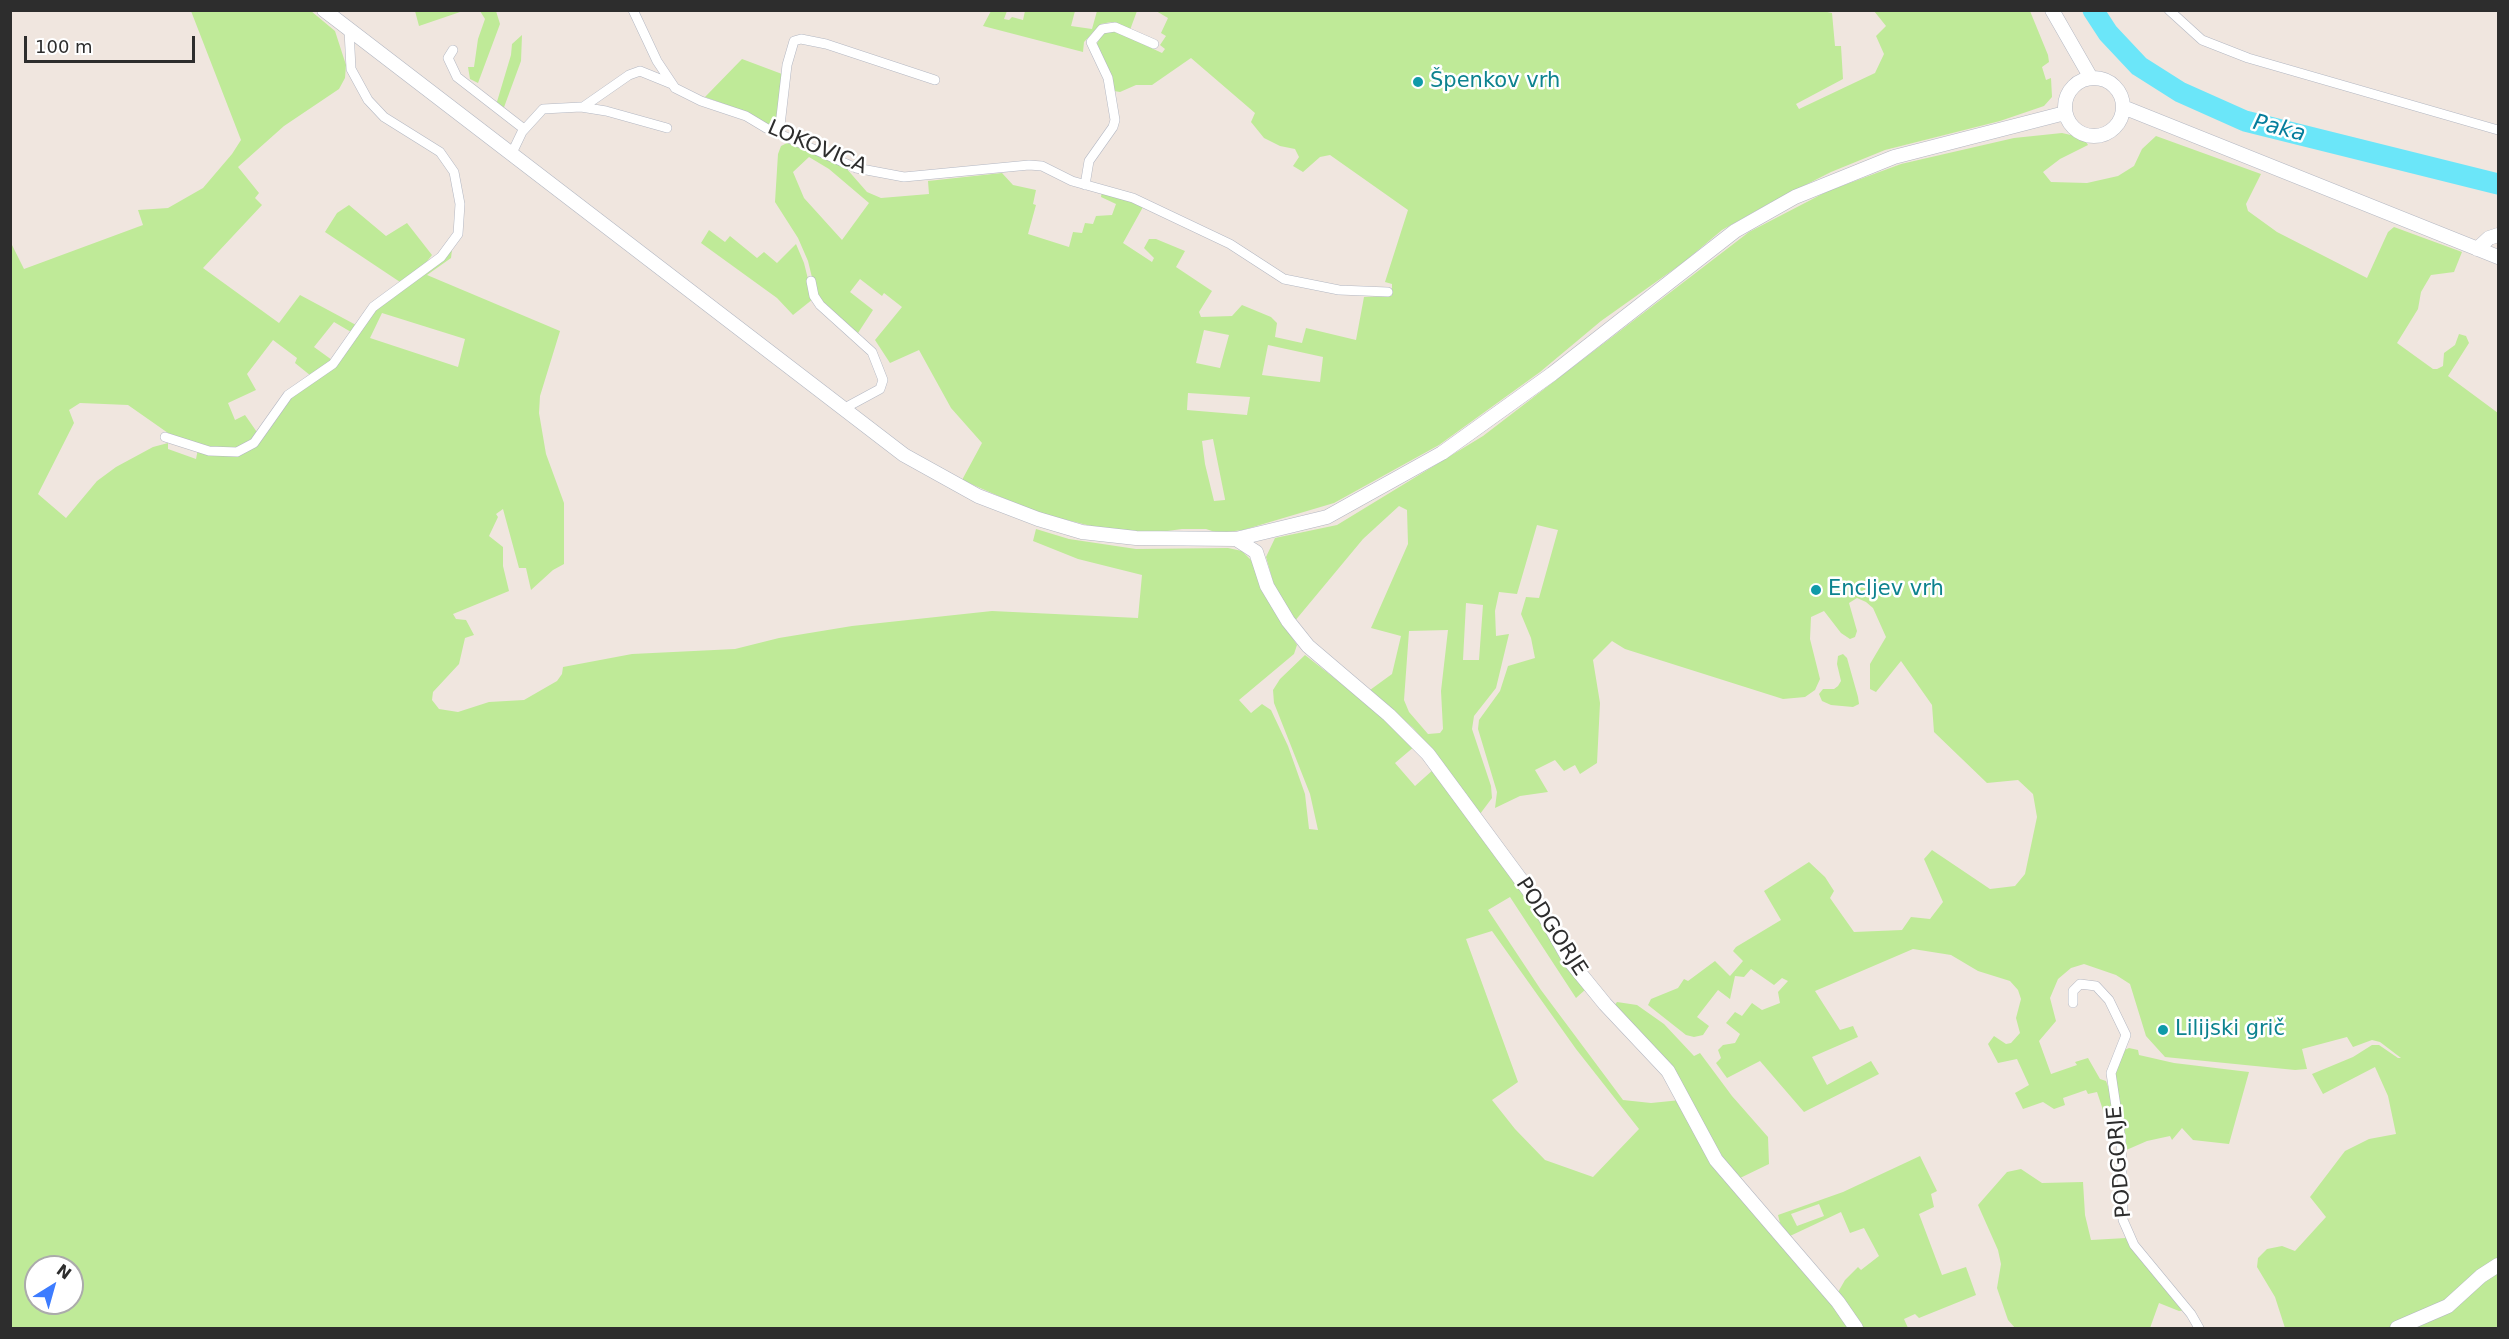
<!DOCTYPE html>
<html>
<head>
<meta charset="utf-8">
<style>
  body { margin:0 }
  #map { position:relative; width:2509px; height:1339px; overflow:hidden; background:#f0e6df; font-family:"DejaVu Sans",sans-serif }
  canvas { display:block }
  .frame { position:absolute; inset:0; border:12px solid #2d2d2d; pointer-events:none }
  .north { position:absolute; left:24px; top:1255px; width:60px; height:60px; box-sizing:border-box; background:#fff; border:2px solid #ababab; border-radius:50%; rotate:37deg; font-size:16px; font-weight:700; line-height:24px; text-align:center; color:#2d2d2d }
  .north::after { content:''; display:block; margin:auto; width:21px; height:27px; background:#3d7cff; clip-path:polygon(50% 0,100% 100%,50% 72%,0 100%) }
  .scale { position:absolute; left:24px; top:36px; width:171px; height:27px; box-sizing:border-box; border:3px solid #2d2d2d; border-top:0; padding-left:8px; font-size:18px; line-height:21px; white-space:nowrap; color:#2d2d2d; -webkit-text-stroke:4px #fff; paint-order:stroke }
</style>
</head>
<body>
<div id="map">
<canvas width="2509" height="1339"></canvas>
<div class="frame"></div>
<div class="north">N</div>
<div class="scale">100 m</div>
</div>
<script>
const ctx = document.querySelector('canvas').getContext('2d');
ctx.lineJoin = 'round';
function fillPath(path, color) { ctx.fillStyle = color; ctx.fill(path, 'evenodd'); }
const shape = rows => new Path2D(rows.map(r => 'M' + r).join(''));
function strokePath(path, color, width, dash) { ctx.strokeStyle = color; ctx.lineWidth = width; ctx.lineCap = dash ? 'butt' : 'round'; ctx.setLineDash(dash || []); ctx.stroke(path); }
function drawText(font, color, halo, rows, align = 'center') {
  ctx.font = font + ' "DejaVu Sans",sans-serif'; ctx.lineWidth = 5; ctx.setLineDash([]); ctx.textBaseline = 'middle'; ctx.strokeStyle = halo; ctx.fillStyle = color; for (const [text, x, y, turn = 0] of rows) {
    ctx.save(); ctx.translate(x, y); ctx.rotate((+turn || 0) * Math.PI / 180); ctx.textAlign = isNaN(turn) ? turn : align; if (halo) ctx.strokeText(text, 0, 0); ctx.fillText(text, 0, 0); ctx.restore();
  }
}
fillPath(shape([
  [1818,10,1832,13,1835,46,1841,46,1843,79,1796,104,1799,109,1875,73,1884,54,1876,36,1886,26,1874,11,2030,11,2048,55,2049,62,2042,67,2046,80,2051,78,2052,97,2044,106,2000,121,1885,150,1831,172,1770,203,1722,230,1684,262,1601,321,1540,372,1439,445,1334,503,1243,530,1218,533,1206,529,1182,529,1145,534,1111,531,1035,512,962,480,982,443,951,408,919,350,890,363,875,340,902,307,884,293,882,296,860,279,850,292,873,310,858,333,840,320,817,298,808,261,798,238,775,202,778,154,781,146,787,143,816,153,846,168,867,192,881,198,929,194,928,181,1002,173,1013,185,1036,190,1033,204,1036,205,1028,234,1069,247,1073,232,1082,233,1085,223,1093,224,1096,216,1112,215,1116,204,1101,197,1102,191,1125,198,1143,207,1123,243,1152,262,1154,258,1144,248,1149,239,1156,239,1185,251,1176,267,1212,291,1199,312,1201,317,1232,316,1242,305,1271,317,1277,323,1275,337,1302,343,1306,328,1356,340,1364,297,1392,296,1392,284,1385,282,1408,210,1330,155,1320,157,1303,172,1293,166,1299,157,1295,149,1280,146,1264,138,1251,122,1255,113,1191,58,1152,85,1136,85,1120,92,1114,91,1096,45,1103,32,1113,30,1162,53,1165,49,1160,45,1166,36,1161,33,1168,18,1156,11],
  [809,157,829,169,869,203,842,240,804,198,793,172],
  [1204,330,1229,335,1220,368,1196,363],
  [1268,345,1323,357,1320,382,1262,375],
  [1188,393,1250,397,1247,415,1187,410],
  [1213,439,1225,499,1225,500,1214,501,1205,464,1202,441],
  [191,11,311,11,335,31,346,65,345,78,339,89,284,126,238,167,259,193,255,198,262,205,203,268,279,323,300,295,356,325,351,332,334,322,314,347,332,360,311,376,295,363,297,358,273,340,247,374,256,390,228,403,235,420,245,415,259,435,242,448,215,449,190,442,168,433,128,405,80,403,69,410,74,423,38,494,66,518,97,481,116,467,153,447,168,443,168,449,196,459,198,449,228,455,242,453,253,446,288,399,327,373,338,362,380,302,422,275,452,250,451,258,427,275,560,331,540,396,539,413,546,454,564,503,564,564,553,570,531,590,526,568,519,568,503,509,496,514,498,517,489,536,503,547,503,566,509,591,453,614,456,619,466,620,474,635,465,638,459,664,433,692,432,700,439,709,458,712,489,702,524,700,557,681,562,674,563,667,632,654,735,649,779,638,852,626,992,611,1138,618,1142,575,1078,559,1033,541,1036,529,1069,539,1136,549,1228,548,1242,551,1252,561,1266,597,1297,645,1294,654,1239,700,1251,713,1262,704,1271,710,1288,746,1305,794,1309,829,1318,830,1310,794,1274,703,1273,690,1280,679,1305,655,1398,728,1415,746,1395,763,1415,786,1434,769,1529,898,1555,946,1586,989,1576,998,1510,897,1488,910,1541,990,1623,1100,1651,1103,1681,1100,1710,1156,1804,1265,1853,1328,11,1328,10,241,24,269,143,225,138,210,168,208,203,188,232,154,241,140],
  [382,313,465,339,458,367,370,338],
  [1492,931,1576,1049,1639,1129,1593,1177,1545,1160,1515,1129,1492,1100,1518,1082,1466,939],
  [36,1267,72,1267,72,1303,36,1303],
  [415,11,415,10,463,11,419,26],
  [480,11,496,11,500,24,478,83,470,79,468,67,474,67,478,39,485,19],
  [991,11,1007,11,1004,19,1009,20,1012,17,1023,20,1025,11,1075,11,1071,26,1092,29,1097,11,1137,11,1130,30,1111,22,1101,24,1084,42,1083,52,983,26],
  [522,35,521,61,503,110,496,105,511,55,512,44],
  [742,59,782,74,777,122,769,126,749,113,705,97],
  [2062,133,2084,138,2088,145,2060,159,2043,172,2051,182,2087,183,2118,176,2134,166,2142,149,2156,136,2261,174,2246,204,2248,211,2277,232,2367,278,2388,232,2394,227,2462,252,2454,272,2431,275,2421,292,2418,309,2397,343,2433,369,2437,369,2443,366,2444,353,2455,345,2459,334,2466,336,2469,343,2448,376,2498,413,2498,1328,2285,1328,2275,1297,2257,1267,2258,1258,2267,1249,2282,1246,2295,1251,2326,1217,2310,1197,2345,1151,2369,1139,2396,1134,2388,1096,2375,1067,2323,1094,2312,1074,2353,1057,2372,1045,2379,1045,2398,1058,2401,1058,2380,1042,2372,1040,2353,1047,2347,1037,2302,1049,2307,1069,2295,1070,2165,1057,2146,1036,2130,984,2116,975,2084,964,2071,968,2058,979,2050,998,2056,1021,2039,1041,2051,1074,2077,1065,2075,1062,2088,1058,2100,1079,2106,1081,2116,1109,2104,1113,2097,1092,2088,1094,2086,1090,2063,1098,2065,1105,2054,1109,2043,1102,2023,1109,2015,1093,2029,1085,2017,1059,1998,1063,1988,1044,1994,1036,2006,1044,2011,1043,2020,1033,2016,1018,2021,999,2018,990,2010,981,1978,971,1951,955,1913,949,1815,991,1840,1030,1853,1026,1858,1037,1812,1057,1827,1085,1871,1061,1879,1074,1804,1112,1760,1061,1727,1078,1716,1063,1721,1058,1718,1050,1723,1045,1735,1043,1740,1034,1726,1023,1735,1012,1742,1016,1752,1003,1762,1010,1780,1003,1778,992,1788,981,1782,978,1774,985,1751,969,1744,977,1735,976,1730,999,1718,990,1697,1017,1709,1026,1703,1035,1694,1037,1686,1035,1648,1005,1651,999,1678,988,1684,979,1688,981,1715,961,1730,976,1743,961,1733,951,1736,947,1781,920,1764,891,1809,862,1825,877,1834,891,1830,898,1854,932,1902,930,1911,917,1930,919,1943,902,1924,859,1932,850,1990,889,2015,886,2025,874,2037,817,2033,794,2018,780,1987,783,1934,732,1932,705,1901,661,1876,692,1870,689,1870,664,1886,637,1873,608,1866,602,1857,598,1849,603,1857,631,1855,637,1850,639,1841,633,1824,611,1811,617,1810,639,1820,679,1815,690,1805,697,1783,699,1625,649,1612,641,1593,660,1600,703,1597,763,1580,774,1575,765,1564,771,1555,760,1535,770,1548,792,1520,796,1495,808,1497,792,1478,729,1479,720,1500,691,1508,666,1535,658,1531,638,1521,614,1526,597,1539,598,1558,530,1537,525,1517,594,1499,592,1495,611,1496,636,1509,634,1496,688,1474,716,1472,729,1491,786,1492,798,1480,814,1441,760,1413,728,1370,690,1392,674,1401,636,1371,628,1408,544,1407,510,1399,506,1363,539,1294,622,1274,585,1266,557,1275,538,1337,525,1483,436,1749,232,1828,191,1901,164,2014,138],
  [1466,603,1483,605,1479,660,1463,660],
  [1448,630,1441,691,1443,729,1440,733,1428,734,1409,712,1404,700,1409,631],
  [349,205,386,236,407,223,432,255,422,268,400,282,325,232,337,213],
  [709,230,725,242,730,236,757,258,764,252,777,263,796,244,804,263,813,299,793,315,777,298,701,243],
  [1843,654,1847,658,1858,697,1859,704,1853,707,1831,705,1822,701,1819,694,1823,689,1834,689,1838,686,1841,681,1837,664,1838,656],
  [1617,1002,1637,1005,1664,1024,1694,1056,1700,1053,1732,1096,1768,1137,1769,1164,1738,1179,1707,1134,1678,1077,1613,1007],
  [2129,1048,2138,1050,2139,1055,2174,1063,2249,1072,2229,1144,2193,1140,2182,1128,2172,1140,2170,1136,2147,1141,2124,1151,2124,1129,2115,1084,2115,1066,2122,1051],
  [1920,1156,1937,1191,1931,1194,1934,1207,1919,1214,1942,1275,1966,1267,1976,1295,1919,1318,1915,1314,1904,1319,1908,1328,1863,1328,1837,1294,1845,1280,1858,1267,1861,1270,1879,1256,1864,1228,1850,1233,1841,1212,1790,1236,1780,1223,1778,1215,1843,1192],
  [1819,1204,1824,1216,1797,1226,1791,1214],
  [2021,1169,2042,1183,2083,1182,2085,1215,2091,1240,2126,1238,2187,1310,2179,1311,2159,1303,2150,1328,2015,1328,2008,1320,1997,1288,2001,1264,1998,1250,1978,1205,2007,1172]
]), '#bfea98');
strokePath(shape([
  [2093,10,2108,33,2139,66,2180,92,2245,121,2498,184]
]), '#6be6f9', 21);
const street = shape([
  [633,10,657,61,675,88,701,101,746,116,766,128,856,168,904,177,1029,165,1042,166,1072,181,1133,198,1230,244,1284,279,1339,290,1388,292],
  [2169,10,2202,40,2248,58,2498,130],
  [453,50,448,58,457,77,524,129],
  [583,107,629,75,640,71,672,84],
  [779,134,787,65,794,41,801,39,826,44,935,80],
  [511,155,522,132,543,109,581,107,606,111,667,128],
  [1085,185,1089,161,1113,127,1115,120,1108,78,1091,42,1102,29,1115,27,1154,44],
  [811,281,814,296,820,305,872,352,883,380,880,389,843,409],
  [165,437,209,451,237,452,254,443,288,395,333,364,373,307,441,257,458,234,460,204,454,172,440,152,384,117,368,100,351,69,349,30],
  [2073,1003,2073,991,2080,984,2096,986,2109,1000,2126,1035,2111,1073,2121,1140,2123,1220,2134,1245,2191,1314,2199,1328]
]);
const secondary = shape([
  [324,10,904,455,978,496,1038,519,1082,532,1136,538,1236,539,1327,517,1442,453,1552,374,1735,231,1795,197,1894,157,2065,113],
  [2052,10,2091,78],
  '2065 107a29 29 0 1 1 58 0a29 29 0 1 1-58 0Z',
  [2123,107,2498,257],
  [2477,249,2489,238,2498,235],
  [1236,539,1256,552,1267,586,1288,621,1308,646,1389,715,1428,754,1535,899,1570,961,1605,1004,1668,1071,1716,1160,1838,1302,1856,1328],
  [2397,1328,2448,1306,2481,1276,2498,1265]
]);
strokePath(street, '#b3b7c2', 10);
strokePath(secondary, '#b3b7c2', 15);
strokePath(street, '#fff', 9);
strokePath(secondary, '#fff', 14);
for (const [x, y, r, color] of [
  [1418,82,6,"#0f9aa8"],
  [1816,590,6,"#0f9aa8"],
  [2163,1030,6,"#0f9aa8"]
]) { const dot = new Path2D(); dot.arc(x, y, r, 0, 2 * Math.PI); ctx.fillStyle = color; ctx.fill(dot); strokePath(dot, '#fff', 2); }
drawText('21px', '#0d838f', '#fff', [
  ["Špenkov vrh",1430,82],
  ["Encljev vrh",1828,590],
  ["Lilijski grič",2175,1030]
], 'left');
drawText('21px', '#2d2d2d', '#fff', [
  ["LOKOVICA",817,148,23],
  ["PODGORJE",1551,927,57],
  ["PODGORJE",2120,1162,-95]
]);
drawText('italic 22px', '#047d9c', '#fff', [
  ["Paka",2279,129,14]
]);
</script>
</body>
</html>
